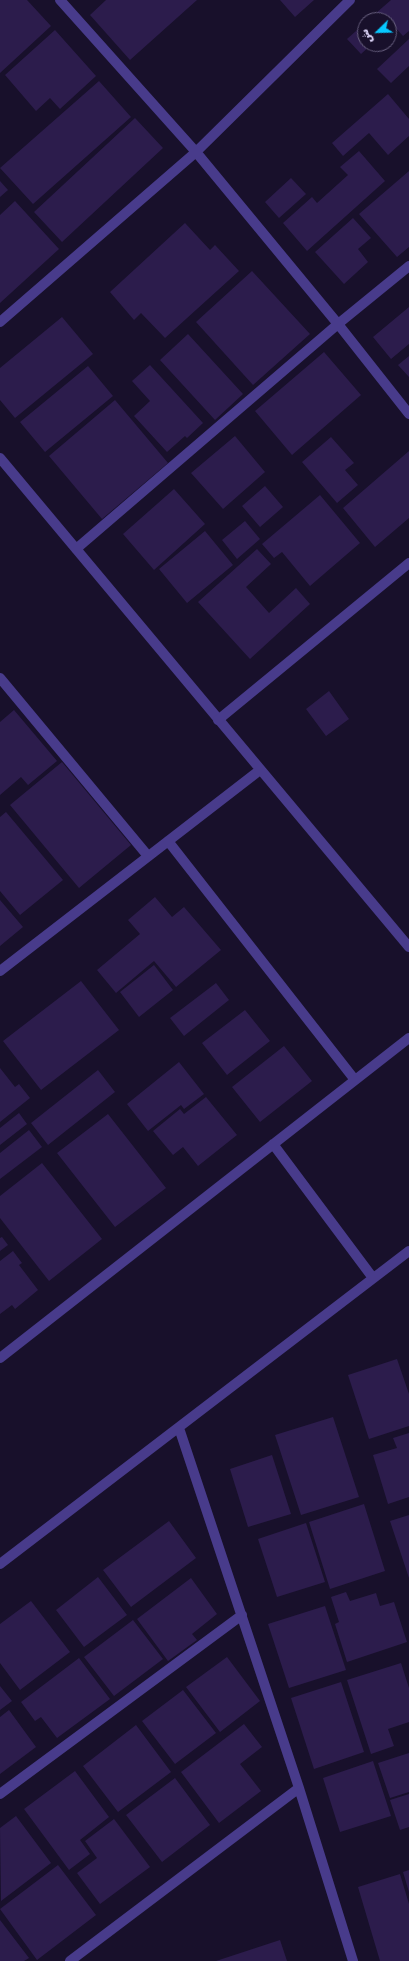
<!DOCTYPE html>
<html>
<head>
<meta charset="utf-8">
<style>
  body { margin:0 }
  #map { position:relative; width:409px; height:1961px; overflow:hidden; background:#18102b; font-family:"DejaVu Sans",Cairo,sans-serif }
  canvas { display:block }
  .north { position:absolute; left:357px; top:12px; width:40px; height:40px; box-sizing:border-box; background:#18102b; border:1px solid #696180; border-radius:50%; rotate:247deg; font-size:11px; font-weight:700; line-height:16px; text-align:center; color:#e3dbff }
  .north::after { content:''; display:block; margin:auto; width:14px; height:18px; background:#07c8ff; clip-path:polygon(50% 0,100% 100%,50% 72%,0 100%) }
</style>
</head>
<body>
<div id="map">
<canvas width="409" height="1961"></canvas>
<div class="north">ش</div>
</div>
<script>
const ctx = document.querySelector('canvas').getContext('2d');
ctx.lineJoin = 'round';
function fillPath(path, color) { ctx.fillStyle = color; ctx.fill(path, 'evenodd'); }
const shape = rows => new Path2D(rows.map(r => 'M' + r).join(''));
function strokePath(path, color, width, dash) { ctx.strokeStyle = color; ctx.lineWidth = width; ctx.lineCap = dash ? 'butt' : 'round'; ctx.setLineDash(dash || []); ctx.stroke(path); }
fillPath(shape([
  [0,0,27,0,51,26,0,73],
  [106,0,197,0,130,60,90,15],
  [280,0,314,0,295,17],
  [391,0,409,0,409,31,403,36,393,25,389,29,389,20,368,20],
  [365,23,365,44,372,44,361,54,347,39],
  [55,30,96,76,60,109,50,98,36,111,5,75],
  [409,39,409,66,391,83,377,69],
  [99,81,131,117,33,204,0,168],
  [388,94,409,119,409,136,388,155,369,133,343,156,332,143],
  [135,118,163,148,62,242,34,212],
  [359,151,385,181,307,251,283,223,312,197,317,203,348,175,340,167],
  [409,171,409,247,397,257,359,214],
  [291,178,306,194,279,218,265,202],
  [0,181,8,190,0,197],
  [15,201,59,249,0,303,0,215],
  [353,218,371,238,358,249,368,262,344,284,315,252],
  [185,223,210,250,215,245,239,271,165,338,141,313,134,320,110,292],
  [252,271,310,334,253,385,196,322],
  [409,307,409,344,391,359,373,337],
  [62,317,93,354,15,418,0,400,0,368],
  [188,334,243,394,215,420,160,360],
  [324,352,361,395,292,455,255,411],
  [409,356,409,377,398,365],
  [150,365,203,423,187,438,185,436,167,452,134,416,150,401,132,381],
  [88,366,113,396,45,452,20,422],
  [115,400,168,463,102,519,49,456],
  [235,436,265,472,223,509,191,473],
  [331,437,354,463,345,470,358,485,337,503,302,462],
  [409,451,409,518,375,547,343,508],
  [265,486,283,507,260,527,242,506],
  [174,489,205,524,154,570,123,534],
  [320,495,360,543,310,586,282,552,274,558,262,544],
  [245,521,260,539,237,559,222,540],
  [205,531,233,565,187,603,159,569],
  [257,549,271,564,246,587,269,613,296,588,310,604,250,659,198,602],
  [329,691,349,719,326,736,306,709],
  [14,710,57,761,28,785,21,777,0,795,0,722],
  [62,762,131,845,79,888,10,805],
  [6,812,63,880,20,915,0,891,0,817],
  [155,897,172,917,184,907,221,950,176,987,154,961,116,993,97,970,140,934,128,920],
  [0,900,23,927,0,946],
  [154,965,173,990,139,1017,120,992],
  [81,981,119,1030,41,1090,3,1041],
  [216,983,229,1000,184,1036,170,1018],
  [245,1010,270,1041,227,1075,202,1043],
  [284,1046,312,1081,260,1122,232,1087],
  [179,1062,204,1094,184,1109,181,1105,148,1131,127,1104],
  [0,1068,15,1087,19,1084,30,1098,0,1122],
  [98,1070,115,1092,48,1145,31,1123],
  [206,1097,237,1135,198,1166,183,1147,173,1155,153,1131,180,1109,184,1114],
  [19,1113,27,1124,0,1145,0,1128],
  [108,1114,166,1188,115,1227,57,1153],
  [29,1130,42,1147,0,1179,0,1153],
  [42,1163,102,1239,49,1281,0,1218,0,1196],
  [2,1237,8,1245,0,1251,0,1238],
  [13,1251,22,1263,19,1265,38,1290,15,1309,12,1305,0,1314,0,1261],
  [397,1359,409,1394,409,1426,369,1439,348,1375],
  [333,1417,359,1497,301,1515,275,1435],
  [409,1433,409,1497,388,1504,373,1455,397,1448,393,1438],
  [272,1455,291,1514,248,1527,230,1469],
  [364,1504,385,1571,330,1589,309,1522],
  [409,1515,409,1578,390,1521],
  [169,1521,196,1558,131,1607,103,1570],
  [306,1523,325,1582,277,1597,258,1539],
  [98,1577,127,1615,84,1647,56,1610],
  [191,1578,217,1614,192,1634,197,1640,168,1661,137,1619],
  [346,1592,350,1601,376,1593,380,1606,394,1602,407,1642,347,1662,335,1624,339,1622,331,1597],
  [31,1601,70,1652,20,1690,0,1663,0,1624],
  [325,1606,346,1670,289,1688,268,1624],
  [133,1620,163,1659,114,1696,84,1657],
  [227,1657,260,1701,220,1732,186,1687],
  [79,1658,110,1699,57,1738,41,1717,35,1721,21,1702],
  [401,1663,409,1688,409,1722,388,1729,394,1746,371,1754,347,1680],
  [341,1682,364,1752,314,1769,291,1698],
  [0,1686,12,1701,0,1710],
  [183,1690,216,1733,175,1764,142,1721],
  [9,1710,36,1747,0,1774,0,1717],
  [244,1724,262,1747,240,1764,261,1791,219,1823,181,1772],
  [136,1725,171,1772,118,1812,83,1766],
  [409,1753,409,1792,390,1798,378,1763],
  [373,1761,391,1816,340,1832,323,1778],
  [75,1771,109,1817,80,1840,90,1854,69,1870,24,1809],
  [175,1778,210,1825,162,1862,126,1815],
  [409,1794,409,1827,400,1830,390,1800],
  [16,1816,51,1863,1,1901,0,1828],
  [114,1819,150,1867,100,1904,77,1873,97,1858,85,1841],
  [58,1865,96,1915,37,1960,0,1909],
  [409,1870,409,1892,403,1872],
  [400,1874,409,1904,409,1961,380,1961,358,1887],
  [0,1920,29,1958,24,1961,0,1961],
  [280,1940,287,1961,216,1961]
]), '#2c1c4c');
strokePath(shape([
  [60,0,196,152,338,324,409,414],
  [0,322,196,152,350,0],
  [0,458,409,947],
  [76,549,338,324,409,266],
  [0,678,148,856],
  [168,841,355,1080],
  [0,971,260,770],
  [273,1144,373,1278],
  [0,1358,409,1038],
  [179,1428,299,1788,353,1961],
  [0,1564,409,1251],
  [0,1794,242,1615],
  [70,1961,299,1788]
]), '#483b8b', 10);
strokePath(shape([
  [218,720,409,563]
]), '#483b8b', 10);
</script>
</body>
</html>
